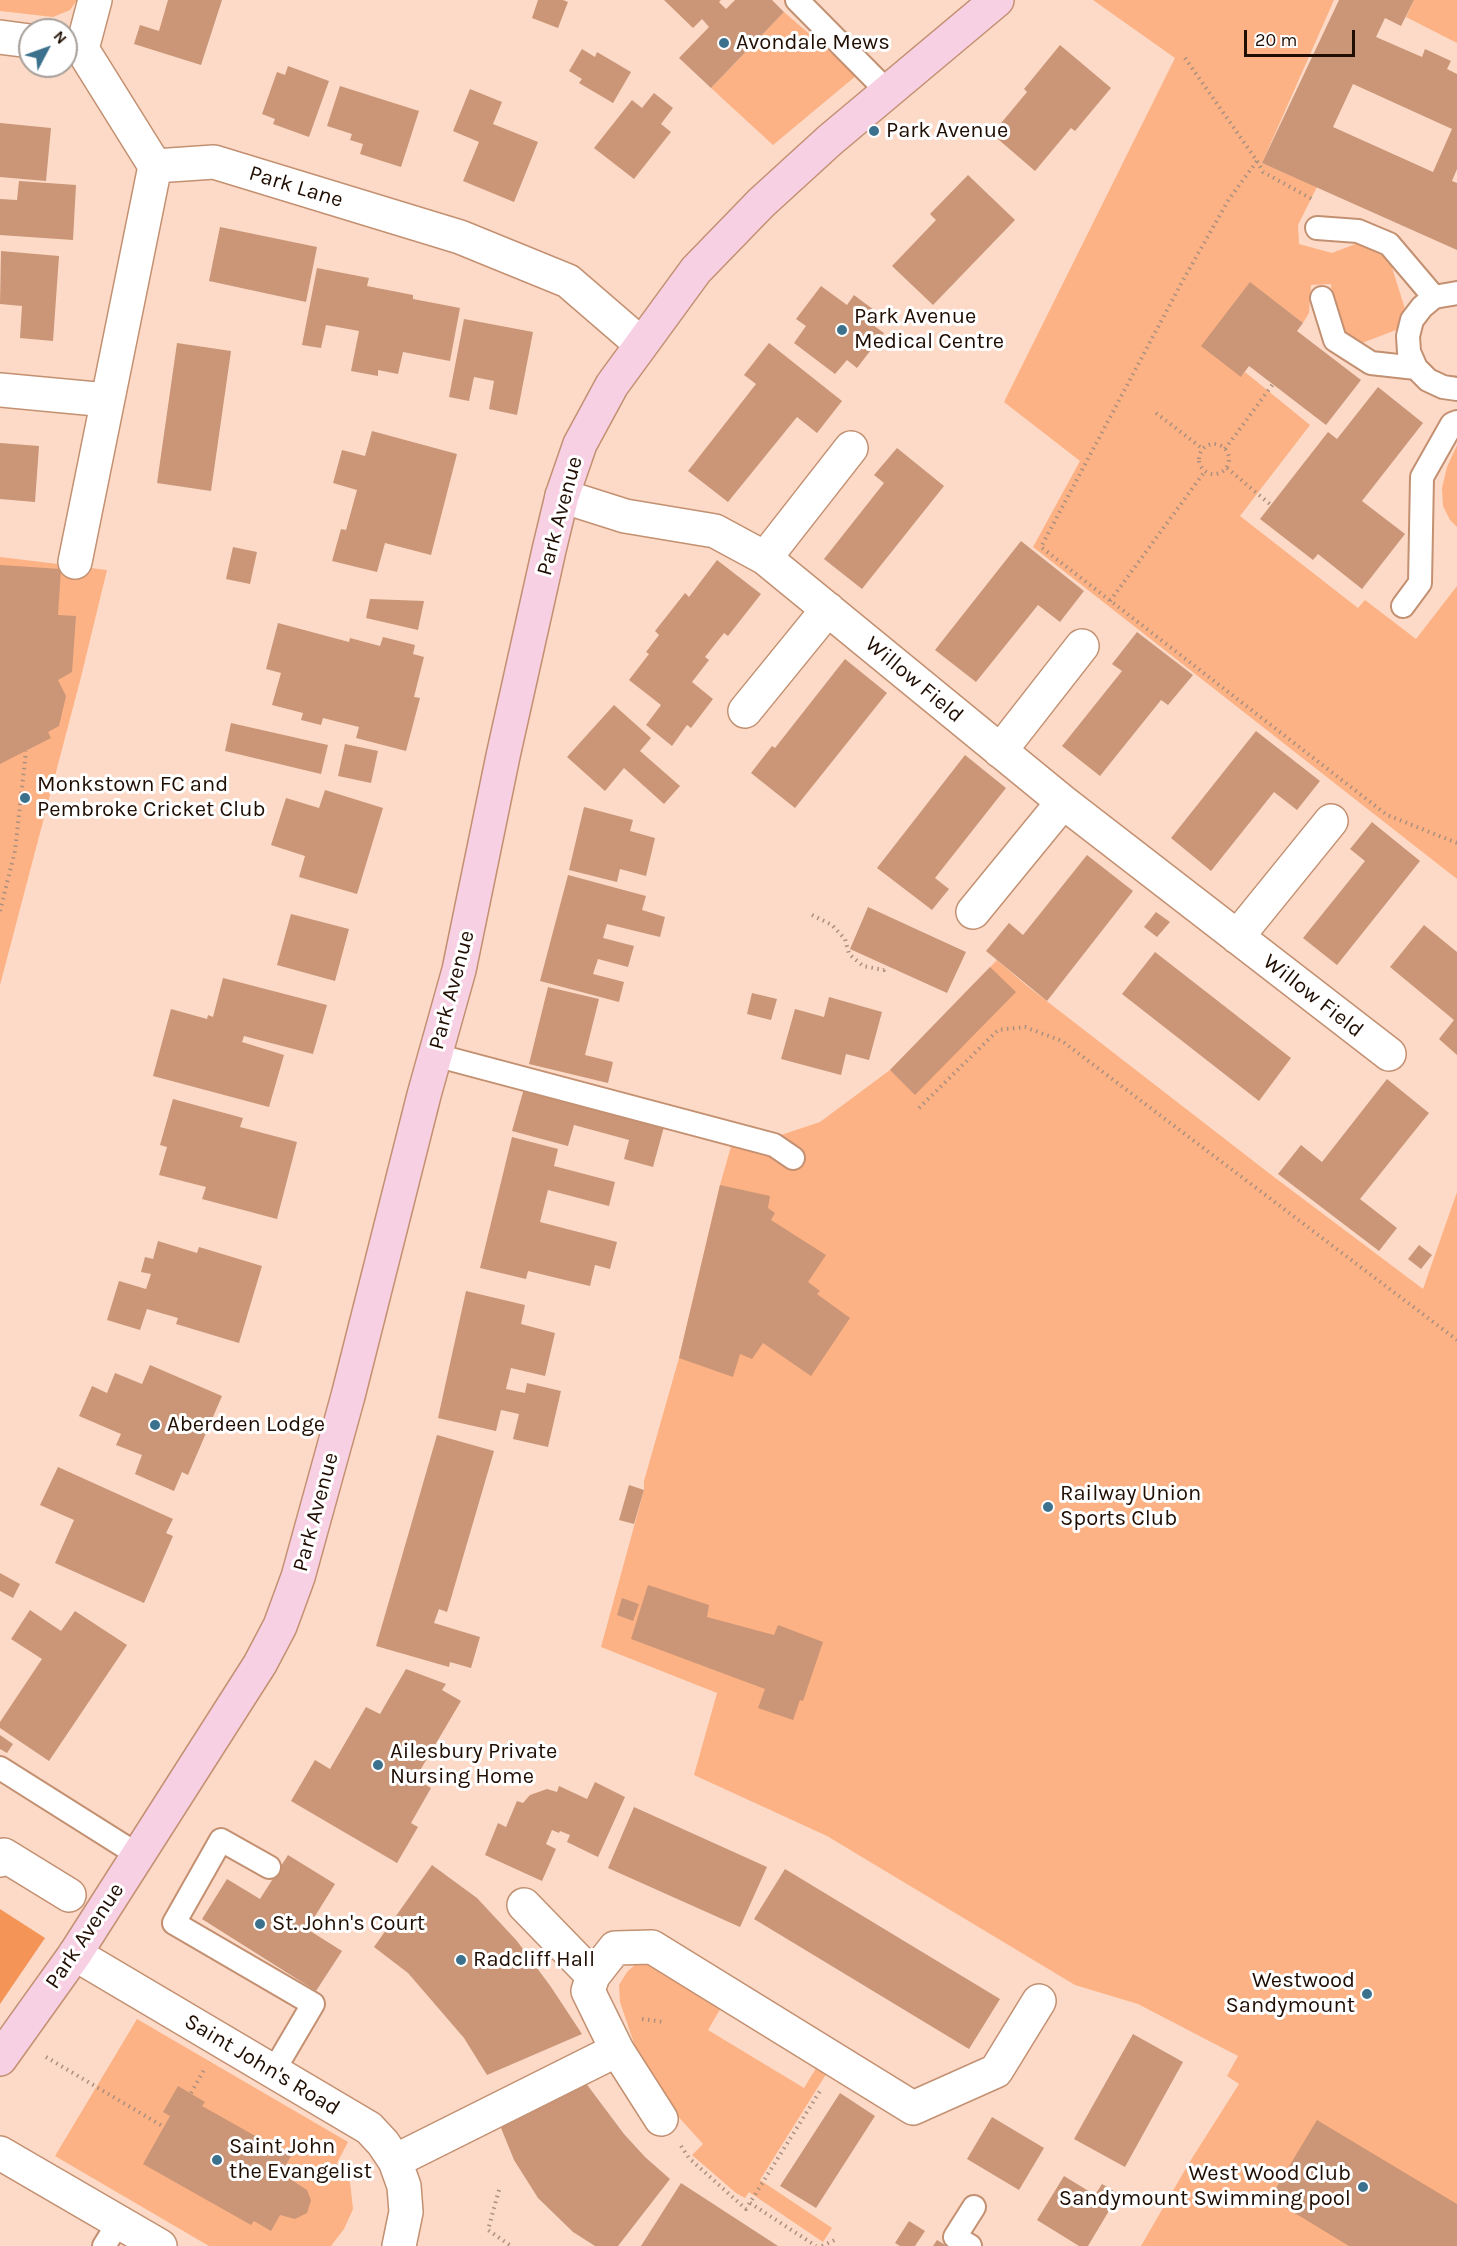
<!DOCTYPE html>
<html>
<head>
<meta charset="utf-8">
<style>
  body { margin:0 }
  #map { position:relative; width:1457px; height:2246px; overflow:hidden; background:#fcdac7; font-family:Karla,sans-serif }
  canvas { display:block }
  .north { position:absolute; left:18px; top:18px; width:60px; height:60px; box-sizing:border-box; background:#fff; border:2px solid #a69f9a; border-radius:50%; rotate:49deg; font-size:16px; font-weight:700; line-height:24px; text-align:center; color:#200e03 }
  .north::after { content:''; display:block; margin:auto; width:21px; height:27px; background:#3b718d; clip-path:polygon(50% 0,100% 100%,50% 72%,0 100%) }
  .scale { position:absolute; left:1244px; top:30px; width:111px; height:27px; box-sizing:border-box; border:3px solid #200e03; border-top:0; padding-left:8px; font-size:18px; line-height:21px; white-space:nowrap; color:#200e03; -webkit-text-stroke:4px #fff; paint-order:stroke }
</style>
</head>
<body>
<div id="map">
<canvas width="1457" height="2246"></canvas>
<div class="north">N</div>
<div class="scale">20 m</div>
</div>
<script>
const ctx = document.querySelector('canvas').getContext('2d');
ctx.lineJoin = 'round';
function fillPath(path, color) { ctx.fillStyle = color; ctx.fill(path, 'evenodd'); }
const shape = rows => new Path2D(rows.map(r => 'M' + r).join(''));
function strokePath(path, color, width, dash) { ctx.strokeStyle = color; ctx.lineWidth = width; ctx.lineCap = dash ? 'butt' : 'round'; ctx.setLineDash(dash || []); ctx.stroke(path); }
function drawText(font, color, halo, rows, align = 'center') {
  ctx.font = font + ' Karla,sans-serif'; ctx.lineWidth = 6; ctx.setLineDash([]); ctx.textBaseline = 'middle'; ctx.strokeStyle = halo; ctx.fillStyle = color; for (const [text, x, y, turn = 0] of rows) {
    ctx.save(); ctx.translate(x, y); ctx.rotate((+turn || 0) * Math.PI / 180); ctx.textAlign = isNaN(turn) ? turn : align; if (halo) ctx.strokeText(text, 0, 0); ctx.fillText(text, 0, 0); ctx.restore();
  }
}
fillPath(shape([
  [0,0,77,0,70,10,53,17,0,11],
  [1093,0,1334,0,1262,163,1317,187,1298,225,1299,244,1332,253,1363,241,1390,261,1405,309,1404,319,1396,330,1354,346,1335,328,1331,284,1311,285,1309,313,1303,323,1250,283,1241,377,1245,372,1310,425,1240,516,1358,608,1365,600,1416,639,1457,586,1457,879,1033,547,1080,461,1004,402,1175,58],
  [1414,0,1457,0,1457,43,1406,17],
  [784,12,857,75,773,145,711,88],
  [1457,445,1457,527,1450,520,1443,506,1442,488,1447,467],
  [0,557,107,570,81,677,0,985],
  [997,960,1026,985,1274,1177,1423,1289,1457,1192,1457,2246,1141,2246,1189,2163,1239,2084,1227,2076,1238,2056,1138,2004,1075,1985,827,1836,694,1775,717,1693,601,1647,644,1490,644,1481,679,1358,720,1185,732,1143,778,1136,820,1122,890,1070],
  [653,1959,722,2006,708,2030,804,2088,818,2065,828,2071,760,2180,832,2228,823,2242,749,2192,745,2198,736,2193,692,2155,703,2144,656,2092,641,2064,620,2002,619,1985,627,1972,638,1962],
  [137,2019,348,2142,337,2163,350,2182,353,2209,344,2229,331,2246,209,2246,55,2156]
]), '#fcb284');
fillPath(shape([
  [0,1909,45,1938,0,2004]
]), '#f49456');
fillPath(shape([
  [168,0,222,0,201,65,134,44,140,25,159,31],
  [538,0,563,0,568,2,558,28,532,18],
  [664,0,721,0,719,2,726,9,735,0,772,0,784,12,711,88,679,58,709,27,702,19,693,28],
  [1339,0,1414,0,1401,26,1385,18,1376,37,1422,57,1425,49,1451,61,1447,69,1457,74,1457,169,1452,181,1457,183,1457,250,1262,163],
  [1353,84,1452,129,1433,172,1333,127],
  [1060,45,1111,88,1075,131,1071,128,1035,171,992,134,1027,92,1024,89],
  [582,49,595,57,597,52,631,72,613,103,579,83,582,79,569,71],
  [288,66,329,81,309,137,273,124,275,119,262,114,277,72,285,75],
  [340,86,419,111,401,167,360,154,363,144,350,140,352,134,327,126],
  [470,89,502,102,493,124,538,142,514,202,463,181,479,142,453,131],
  [654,93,673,108,661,124,671,132,634,179,594,148,632,100,642,108],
  [0,123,51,128,46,181,0,177],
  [968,175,1015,220,933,305,892,266,936,220,930,214],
  [19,181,76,185,73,240,0,235,0,199,17,200],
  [220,227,317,247,306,302,209,281],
  [1,251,59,256,53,341,20,338,22,306,0,304],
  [317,268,369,278,367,286,413,295,413,299,460,308,450,361,403,352,398,374,378,370,378,376,351,371,359,331,326,325,321,348,302,345],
  [1250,282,1303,323,1297,331,1361,380,1326,425,1249,366,1241,377,1201,346],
  [821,286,847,305,854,295,874,310,866,320,884,333,857,368,847,360,835,374,794,343,806,326,796,319],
  [464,319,533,332,517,415,489,409,494,381,474,377,469,401,449,397],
  [177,343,231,351,211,491,157,483],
  [769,343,842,401,817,433,797,417,728,502,688,471,756,384,744,375],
  [1378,387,1423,423,1362,501,1405,534,1362,589,1318,554,1313,560,1260,519,1328,432,1337,439],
  [372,431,457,454,431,555,385,543,377,572,332,561,341,529,346,530,357,490,333,483,342,450,365,456],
  [0,443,39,446,35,502,0,499],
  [897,448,944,486,862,589,824,559,884,483,874,475],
  [1021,541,1084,591,1060,622,1038,605,976,682,935,650],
  [233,547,257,552,250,584,226,579],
  [717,560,761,594,728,636,724,633,705,657,709,660,692,682,713,699,691,728,687,725,672,746,646,725,661,705,629,680,649,654,646,652,659,635,655,631,685,593,689,597],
  [0,565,61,569,58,615,76,616,72,672,58,680,66,696,59,726,48,732,51,738,0,764],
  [370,599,424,601,418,630,366,618],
  [278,623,349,642,350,638,380,646,383,637,415,645,413,654,424,657,414,697,420,698,406,751,356,738,359,727,323,718,321,725,301,720,303,713,272,705,281,673,266,669],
  [1137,632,1193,675,1168,705,1161,700,1100,776,1062,746,1122,671,1112,664],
  [845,659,887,693,795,808,751,773,772,746,775,748],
  [614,705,651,738,640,751,680,786,664,804,624,768,605,791,567,757],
  [231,723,328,745,321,774,225,751],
  [1256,731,1320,781,1297,810,1274,792,1211,871,1171,838],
  [345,744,378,751,371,783,338,776],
  [965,755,1006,788,935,878,949,889,932,910,877,868],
  [325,790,383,808,357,894,299,877,305,856,271,845,286,798,319,808],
  [584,807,633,820,630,831,655,838,646,876,620,869,617,882,569,870],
  [1372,822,1420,861,1337,965,1303,938,1365,861,1350,849],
  [1087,855,1133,891,1047,1001,986,951,1009,923,1023,935],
  [568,875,646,896,642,910,665,917,660,937,607,924,603,938,634,946,628,967,598,959,593,974,624,982,619,1002,540,981],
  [868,907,966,952,947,993,850,949],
  [1156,912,1170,922,1157,937,1144,927],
  [291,914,349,929,335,981,277,965],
  [1424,925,1457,952,1457,1055,1439,1039,1454,1020,1390,967],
  [1155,952,1291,1058,1259,1101,1122,994],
  [990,967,1016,992,915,1095,890,1070],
  [223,978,327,1005,313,1054,244,1036,242,1042,284,1055,269,1107,153,1076,171,1009,207,1019,208,1015,213,1017],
  [548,987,599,999,585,1055,613,1062,608,1083,529,1064],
  [752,993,777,999,771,1020,747,1014],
  [829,997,882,1012,869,1060,846,1054,841,1075,781,1059,795,1009,824,1017],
  [1387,1079,1429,1113,1360,1199,1397,1228,1379,1251,1278,1174,1301,1145,1322,1162],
  [525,1085,665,1123,653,1167,624,1159,629,1140,574,1125,568,1146,512,1131],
  [173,1099,243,1118,240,1127,297,1142,277,1219,202,1199,206,1187,159,1175,167,1147,160,1145],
  [512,1137,558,1149,554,1166,615,1182,609,1206,548,1190,540,1222,617,1242,610,1269,595,1265,590,1286,528,1271,526,1279,480,1268],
  [720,1185,770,1196,768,1208,775,1213,771,1220,826,1255,808,1282,820,1291,817,1294,850,1318,811,1376,763,1343,752,1359,740,1354,733,1377,679,1358],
  [158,1241,197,1253,199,1247,262,1266,239,1343,176,1324,178,1318,147,1309,140,1330,107,1320,119,1281,146,1289,151,1274,141,1272,145,1257,153,1259],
  [1419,1245,1432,1255,1421,1269,1408,1259],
  [466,1291,525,1305,521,1324,555,1333,545,1376,511,1368,506,1389,525,1393,527,1383,561,1391,548,1447,513,1439,519,1414,501,1410,496,1431,438,1418],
  [150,1365,222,1396,188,1475,182,1472,174,1491,135,1474,142,1455,116,1445,121,1434,79,1416,92,1386,107,1393,115,1373,142,1384],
  [437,1435,494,1451,447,1612,439,1609,434,1623,480,1637,471,1668,450,1662,449,1667,376,1646],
  [58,1467,173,1519,166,1533,173,1536,144,1603,55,1563,74,1520,40,1505],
  [629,1485,644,1490,634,1524,619,1520],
  [0,1573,20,1584,13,1598,0,1591],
  [648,1585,709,1605,707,1617,774,1635,778,1625,823,1642,803,1701,800,1700,793,1720,758,1708,765,1689,631,1639],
  [622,1598,639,1604,633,1621,617,1615],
  [30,1610,61,1631,75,1611,127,1645,49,1761,0,1728,0,1722,42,1659,11,1639],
  [406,1669,446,1684,442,1690,461,1701,415,1779,431,1788,411,1823,418,1827,397,1863,291,1801,315,1760,330,1769,366,1707,380,1714],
  [0,1735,13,1744,7,1753,0,1749],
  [595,1782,625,1797,598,1857,567,1842,570,1835,560,1831,559,1833,552,1830,546,1844,556,1849,542,1881,485,1855,498,1823,506,1827,517,1801,523,1803,530,1795,547,1789,557,1792,559,1786,587,1799],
  [634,1807,767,1867,740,1927,608,1868],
  [288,1855,335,1884,307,1929,342,1951,316,1991,202,1919,227,1879,260,1899],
  [432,1865,477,1898,517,1941,551,1987,582,2034,487,2075,464,2038,408,1973,374,1947],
  [785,1869,1000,1999,969,2049,754,1919],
  [1133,2034,1183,2062,1125,2167,1074,2139],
  [585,2082,624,2134,645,2157,670,2179,618,2246,595,2246,573,2232,538,2198,514,2160,499,2123],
  [178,2086,205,2102,202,2106,291,2156,281,2173,307,2190,311,2200,307,2213,295,2219,280,2215,271,2231,254,2221,251,2225,143,2164,170,2116,163,2112],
  [840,2093,875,2116,816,2208,780,2186],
  [992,2117,1044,2148,1019,2190,967,2159],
  [1317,2120,1457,2204,1457,2246,1349,2246,1270,2198],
  [1064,2176,1095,2195,1102,2184,1119,2194,1088,2246,1079,2246,1037,2220],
  [681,2183,778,2246,641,2246],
  [909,2221,925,2231,915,2246,900,2246,895,2243],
  [937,2240,947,2246,933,2246]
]), '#ca9677');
const lane = shape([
  [797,0,887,91],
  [1317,228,1358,231,1389,244,1434,297],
  [1457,293,1434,297,1422,307,1412,320,1408,336,1409,352,1416,368,1428,380,1443,387,1457,389],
  [1322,298,1335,340,1371,363,1416,368],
  [1403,606,1420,583,1422,477,1452,424,1457,422],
  [435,1055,774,1145,793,1158],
  [0,1768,138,1855],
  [269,1867,221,1840,174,1923,313,2004,273,2072],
  [104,2246,119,2222],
  [970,2246,955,2237,974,2207]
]);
const street = shape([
  [95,0,82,49,155,166],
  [0,37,30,41],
  [0,390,107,400],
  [562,496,625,516,715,531,765,558,1063,802,1389,1054],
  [765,558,851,448],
  [75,562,155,166,214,162,460,237,568,281,641,344],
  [745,711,828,609],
  [1000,751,1082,646],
  [973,912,1063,802],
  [1237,937,1331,821],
  [0,1860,4,1855,69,1895],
  [524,1905,593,1976],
  [75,1954,369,2128,383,2143,395,2161,404,2186,406,2212,399,2246],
  [617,2050,661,2119],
  [0,2153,160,2246],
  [395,2161,617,2050,588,1991,593,1976,615,1948,652,1947,913,2108,996,2071,1039,2001]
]);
const secondary = shape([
  [0,2059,75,1954,260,1664,280,1626,298,1577,348,1396,424,1095,459,970,503,756,549,550,562,496,580,444,612,385,696,270,761,203,830,140,997,0]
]);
strokePath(lane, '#c39071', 26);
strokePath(street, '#c39071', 36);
strokePath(secondary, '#c39071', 36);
strokePath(shape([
  [1185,58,1257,161,1229,199,1182,282,1041,547,1387,815,1457,843],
  [1257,161,1263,172,1312,199],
  [1156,413,1203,449],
  '1199 459a15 15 0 1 1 30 0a15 15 0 1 1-30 0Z',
  [1225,449,1273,384],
  [1227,468,1271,505],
  [1110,601,1205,471],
  [0,911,15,851,26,751],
  [812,915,832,925,845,939,849,954,863,966,884,970,887,966],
  [919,1108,998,1030,1025,1027,1062,1041,1457,1340],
  [642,2019,664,2022],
  [46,2057,164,2127],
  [191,2093,204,2070],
  [681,2146,689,2158,746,2209,820,2091],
  [499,2190,488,2230,511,2246],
  [750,2203,816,2246],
  [822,2246,837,2239]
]), '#ab8f7f', 4, [1.5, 4.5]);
strokePath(lane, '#fff', 22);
strokePath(street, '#fff', 33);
strokePath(secondary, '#f7d0e4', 33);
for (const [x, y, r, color] of [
  [724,43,6,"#3b718d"],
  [874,131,6,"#3b718d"],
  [842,330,6,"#3b718d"],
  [25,798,6,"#3b718d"],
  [155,1425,6,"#3b718d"],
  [1048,1507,6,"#3b718d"],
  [378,1765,6,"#3b718d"],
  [260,1924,6,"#3b718d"],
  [461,1960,6,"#3b718d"],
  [1367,1994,6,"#3b718d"],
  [217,2160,6,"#3b718d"],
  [1363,2187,6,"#3b718d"]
]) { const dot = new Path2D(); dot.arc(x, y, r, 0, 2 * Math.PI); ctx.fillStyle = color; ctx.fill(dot); strokePath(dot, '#fff', 2); }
drawText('22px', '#200e03', '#fff', [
  ["Avondale Mews",736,43],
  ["Park Avenue",886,131],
  ["Park Avenue",854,317],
  ["Medical Centre",854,342],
  ["Monkstown FC and",37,785],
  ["Pembroke Cricket Club",37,810],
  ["Aberdeen Lodge",167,1425],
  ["Railway Union",1060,1494],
  ["Sports Club",1060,1519],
  ["Ailesbury Private",390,1752],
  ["Nursing Home",390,1777],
  ["St. John's Court",272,1924],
  ["Radcliff Hall",473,1960],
  ["Westwood",1355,1981,"right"],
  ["Sandymount",1355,2006,"right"],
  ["Saint John",229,2147],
  ["the Evangelist",229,2172],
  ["West Wood Club",1351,2174,"right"],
  ["Sandymount Swimming pool",1351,2199,"right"]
], 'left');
drawText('22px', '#200e03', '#fff', [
  ["Park Lane",296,187,17],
  ["Park Avenue",560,516,-75],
  ["Willow Field",914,680,40],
  ["Park Avenue",452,990,-75],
  ["Willow Field",1313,996,38],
  ["Park Avenue",316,1512,-75],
  ["Park Avenue",85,1936,-56],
  ["Saint John's Road",262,2065,31]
]);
</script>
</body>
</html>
